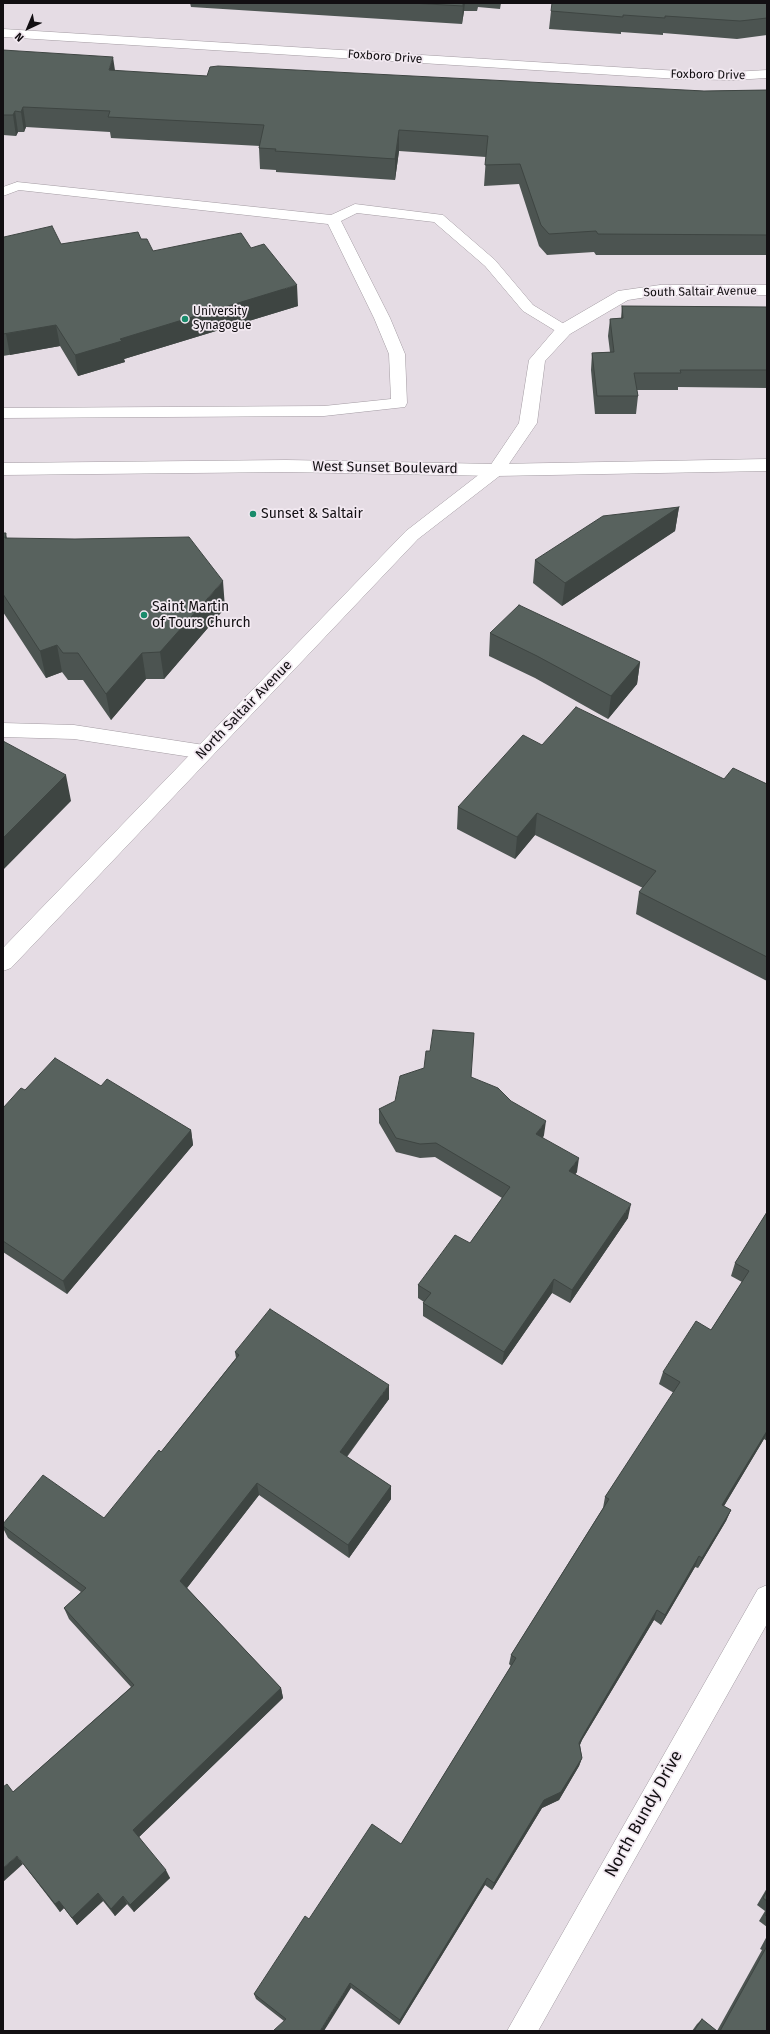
<!DOCTYPE html>
<html>
<head>
<meta charset="utf-8">
<style>
  body { margin:0 }
  #map { position:relative; width:770px; height:2034px; overflow:hidden; background:#e5dce4; font-family:"Fira Sans",sans-serif }
  canvas { display:block }
  .frame { position:absolute; inset:0; border:4px solid #120f12; pointer-events:none }
  .north { position:absolute; left:8px; top:8px; width:40px; height:40px; -webkit-text-stroke:3px #f2e9f1; paint-order:stroke; rotate:224deg; font-size:11px; font-weight:700; line-height:16px; text-align:center; color:#120f12 }
  .north::after { content:''; display:block; margin:auto; width:14px; height:18px; background:#120f12; clip-path:polygon(50% 0,100% 100%,50% 72%,0 100%) }
</style>
</head>
<body>
<div id="map">
<canvas width="770" height="2034"></canvas>
<div class="frame"></div>
<div class="north">N</div>
</div>
<script>
const ctx = document.querySelector('canvas').getContext('2d');
ctx.lineJoin = 'round';
const shape = rows => new Path2D(rows.map(r => 'M' + r).join(''));
function strokePath(path, color, width, dash) { ctx.strokeStyle = color; ctx.lineWidth = width; ctx.lineCap = dash ? 'butt' : 'round'; ctx.setLineDash(dash || []); ctx.stroke(path); }
function fillPath(path, color) { ctx.fillStyle = color; ctx.fill(path, 'evenodd'); }
function drawText(font, color, halo, rows, align = 'center') {
  ctx.font = font + ' "Fira Sans",sans-serif'; ctx.lineWidth = 3.5; ctx.setLineDash([]); ctx.textBaseline = 'middle'; ctx.strokeStyle = halo; ctx.fillStyle = color; for (const [text, x, y, turn = 0] of rows) {
    ctx.save(); ctx.translate(x, y); ctx.rotate((+turn || 0) * Math.PI / 180); ctx.textAlign = isNaN(turn) ? turn : align; if (halo) ctx.strokeText(text, 0, 0); ctx.fillText(text, 0, 0); ctx.restore();
  }
}
const service = shape([
  [17,182,331,215,355,204,443,215,495,260,533,305,569,327,572,330,569,333,559,333,523,311,485,266,434,222,357,213,341,221,390,318,405,354,407,403,405,407,324,416,3,418,3,408,324,406,391,399,389,354,374,318,328,224,19,190,3,196,3,187,17,182],
  [3,723,74,725,204,745,210,747,213,752,210,757,204,759,74,739,3,737,3,723]
]);
const minor = shape([
  [3,29,679,71,733,72,767,70,767,78,733,80,679,79,3,37,3,29],
  [660,285,767,285,767,295,660,295,628,300,570,334,545,361,537,423,502,474,418,539,11,968,3,971,3,948,406,531,490,466,519,423,529,360,558,326,618,291,660,285],
  [767,1585,767,1624,538,2031,507,2031,758,1589,767,1585]
]);
const secondary = shape([
  [767,459,767,471,496,476,286,472,3,475,3,463,286,460,496,464,767,459]
]);
strokePath(service, '#a39ba2', 1);
strokePath(minor, '#a39ba2', 1);
strokePath(secondary, '#a39ba2', 1);
fillPath(service, '#fff');
fillPath(minor, '#fff');
fillPath(secondary, '#fff');
fillPath(shape([
  [190,3,501,3,500,9,478,7,477,11,464,11,462,24,191,7],
  [767,3,767,35,737,39,663,33,663,35,621,32,621,34,549,29,551,11],
  [3,50,115,71,207,76,704,91,767,90,767,255,596,255,594,252,547,255,539,246,519,184,484,186,486,157,399,151,395,180,276,172,276,170,260,169,259,148,260,146,111,138,110,132,26,127,24,132,18,132,16,136,3,135],
  [3,238,61,244,141,239,153,251,251,248,298,306,124,359,125,362,78,376,60,346,3,356],
  [622,306,767,307,767,388,678,387,678,390,637,390,638,396,636,414,595,414,591,370,592,353,610,352,608,336,610,319,621,318],
  [679,507,675,531,562,606,533,583,535,560],
  [3,533,6,533,7,538,225,608,164,679,146,679,111,720,83,680,68,680,62,672,46,678,3,612],
  [490,633,640,662,637,684,608,719,535,678,489,656],
  [542,745,724,779,767,784,767,981,636,914,639,892,643,888,535,835,515,859,457,829,458,807],
  [471,1077,544,1135,543,1138,577,1172,575,1174,628,1218,570,1303,552,1293,502,1365,423,1316,423,1303,424,1302,418,1298,418,1285,470,1243,502,1198,435,1157,420,1158,396,1152,379,1123,379,1109],
  [101,1086,191,1130,193,1145,67,1294,3,1252,3,1108,25,1090],
  [767,1212,767,1441,764,1439,724,1506,731,1510,726,1521,698,1568,695,1567,661,1625,654,1620,582,1740,580,1745,582,1758,579,1766,559,1800,542,1808,492,1890,485,1885,399,2025,351,1988,284,2021,256,1999,254,1994,309,1919,401,1844,511,1666,509,1664,511,1655,603,1508,605,1497,674,1393,659,1384,663,1372,711,1330,742,1282,731,1276,735,1263],
  [235,1352,389,1399,347,1457,391,1486,391,1499,349,1558,259,1495,187,1588,281,1688,283,1698,139,1837,170,1878,134,1912,127,1904,115,1916,103,1901,77,1925,64,1908,60,1912,23,1864,13,1792,131,1687,69,1619,64,1608,81,1592,8,1538,3,1528,3,1524,104,1518,161,1452,236,1358],
  [767,1888,767,1927,759,1921,765,1911,757,1905],
  [767,1936,767,2031,717,2031,762,1950,760,1949],
  [702,2019,717,2031,692,2031,697,2024]
]), '#4c5451');
fillPath(shape([
  [463,3,465,3,464,11,462,24],
  [113,57,116,77,109,70],
  [23,107,26,127,24,132,21,112],
  [15,111,18,132,16,136,13,115],
  [399,130,399,151,395,180,395,159],
  [297,285,298,306,124,359,125,362,78,376,75,355,120,339],
  [56,325,60,346,10,355,6,334],
  [679,507,675,531,562,606,565,583],
  [223,581,225,608,164,679,160,652],
  [57,645,62,672,46,678,40,651],
  [142,653,146,679,111,720,106,694],
  [640,662,637,684,608,719,611,696],
  [66,775,71,801,3,870,3,838],
  [537,813,535,835,515,859,517,837],
  [546,1121,544,1135,534,1148,536,1134],
  [191,1130,193,1145,67,1294,63,1281],
  [579,1158,577,1172,567,1185,569,1171],
  [631,1204,628,1218,570,1303,572,1290],
  [554,1279,552,1293,502,1365,504,1352],
  [389,1385,389,1399,340,1465,340,1452],
  [767,1431,767,1433,764,1439,718,1516,722,1505],
  [257,1483,259,1495,183,1593,180,1581],
  [391,1486,391,1499,349,1558,348,1545],
  [731,1510,726,1521,698,1568,702,1558],
  [699,1556,695,1567,661,1625,665,1615],
  [657,1610,654,1620,582,1740,577,1751,579,1743,585,1732],
  [281,1688,283,1698,137,1839,133,1830],
  [582,1758,579,1766,559,1800,542,1808,492,1890,494,1883,544,1800],
  [17,1856,23,1864,3,1882,3,1868],
  [166,1870,170,1878,134,1912,130,1905],
  [487,1878,485,1885,399,2025,400,2020],
  [98,1893,103,1901,77,1925,72,1918],
  [123,1896,127,1904,115,1916,111,1909],
  [59,1901,64,1908,60,1912,55,1904],
  [350,1983,351,1988,324,2031,320,2031]
]), '#3e4542');
const building = shape([
  [411,3,463,3,463,6,411,3],
  [552,3,767,3,767,18,740,21,665,16,665,18,623,15,623,17,551,11,552,3],
  [3,50,113,57,109,70,207,76,210,67,218,66,704,91,767,90,767,235,598,234,596,231,549,234,541,225,520,164,485,165,488,136,399,130,395,159,275,151,276,149,259,148,264,125,108,117,110,111,23,107,21,112,15,111,13,115,3,115,3,50],
  [52,226,61,244,138,232,141,239,147,239,153,251,241,233,251,248,264,244,297,285,120,339,122,341,75,355,56,325,3,334,3,238,4,237,52,226],
  [622,306,767,307,767,370,680,370,681,373,634,373,638,396,597,396,592,353,614,352,610,319,623,318,622,306],
  [679,507,565,583,535,560,603,516,679,507],
  [3,533,6,533,5,538,75,539,189,537,223,581,160,652,142,653,106,694,78,653,63,653,57,645,40,651,3,594,3,533],
  [519,605,640,662,611,696,537,656,490,633,519,605],
  [576,707,724,779,733,768,767,784,767,957,639,892,656,871,537,813,517,837,458,807,523,735,542,745,576,707],
  [3,741,66,775,3,838,3,741],
  [433,1030,474,1033,471,1077,498,1088,511,1101,546,1121,536,1134,579,1158,569,1171,631,1204,572,1290,554,1279,504,1352,423,1303,431,1293,418,1285,455,1235,470,1243,510,1187,436,1143,420,1144,396,1138,379,1109,395,1101,400,1076,424,1068,426,1051,430,1051,433,1030],
  [55,1058,101,1086,107,1079,191,1130,63,1281,3,1241,3,1108,21,1088,25,1090,55,1058],
  [767,1212,767,1431,722,1505,731,1510,702,1558,699,1556,665,1615,657,1610,585,1732,579,1743,582,1758,561,1792,544,1800,494,1883,487,1878,400,2020,350,1983,320,2031,273,2031,286,2019,254,1994,305,1916,309,1919,372,1824,401,1844,516,1658,511,1655,609,1499,605,1497,680,1382,663,1372,696,1321,711,1330,749,1271,735,1263,767,1212],
  [270,1309,389,1385,340,1452,391,1486,348,1545,257,1483,180,1581,281,1688,133,1830,166,1870,130,1905,123,1896,111,1909,98,1893,72,1918,59,1901,55,1904,17,1856,3,1868,3,1787,7,1784,13,1792,134,1685,64,1608,86,1588,3,1526,3,1524,43,1475,104,1518,159,1450,161,1452,239,1355,235,1352,270,1309],
  [767,1891,767,1901,763,1898,767,1891],
  [767,1911,767,1917,765,1915,767,1911],
  [767,1946,767,2031,720,2031,767,1946],
  [702,2019,717,2031,694,2031,702,2019]
]);
fillPath(building, '#58625e');
strokePath(building, '#3e4542', 1);
for (const [x, y, r, color] of [
  [185,319,4,"#198b6b"],
  [253,514,4,"#198b6b"],
  [144,615,4,"#198b6b"]
]) { const dot = new Path2D(); dot.arc(x, y, r, 0, 2 * Math.PI); ctx.fillStyle = color; ctx.fill(dot); strokePath(dot, '#f2e9f1', 1.5); }
drawText('12px', '#120f12', '#f2e9f1', [
  ["Foxboro Drive",385,57,4],
  ["Foxboro Drive",708,75,1],
  ["South Saltair Avenue",700,292,-1]
]);
drawText('12px', '#120f12', '#f2e9f1', [
  ["University",193,312],
  ["Synagogue",193,326]
], 'left');
drawText('14px', '#120f12', '#f2e9f1', [
  ["West Sunset Boulevard",385,468,1],
  ["North Saltair Avenue",244,710,-46]
]);
drawText('14px', '#120f12', '#f2e9f1', [
  ["Sunset & Saltair",261,514],
  ["Saint Martin",152,607],
  ["of Tours Church",152,623]
], 'left');
drawText('17px', '#120f12', '#f2e9f1', [
  ["North Bundy Drive",644,1814,-61]
]);
</script>
</body>
</html>
